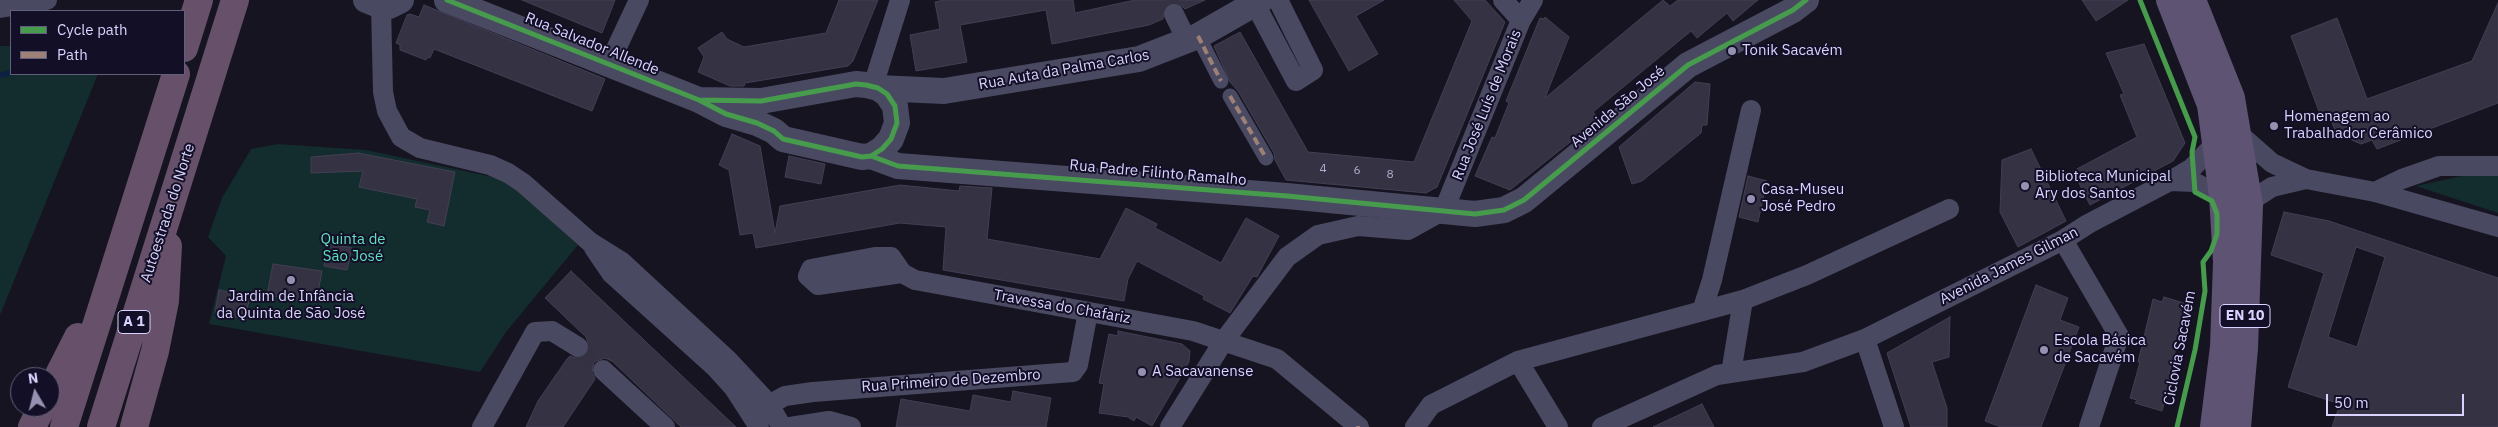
<!DOCTYPE html>
<html>
<head>
<meta charset="utf-8">
<style>
  body { margin:0 }
  #map { position:relative; width:2498px; height:427px; overflow:hidden; background:#161421; font-family:"IBM Plex Sans",sans-serif }
  canvas { display:block }
  .legend { position:absolute; left:10px; top:10px; width:175px; height:65px; box-sizing:border-box; background:#130f26; border:1px solid #625e7d; margin:0; padding:6px 9px; list-style:none; font-size:15px; color:#d9d4ff }
  .legend li { display:flex; align-items:center; gap:10px; height:25px }
  .legend b { width:25px; border:1px solid #625e7d }
  .north { position:absolute; left:10px; top:367px; width:50px; height:50px; box-sizing:border-box; background:#130f26; border:1px solid #625e7d; border-radius:50%; rotate:352deg; font-size:14px; font-weight:700; line-height:20px; text-align:center; color:#d9d4ff }
  .north::after { content:''; display:block; margin:auto; width:18px; height:22px; background:#9591b1; clip-path:polygon(50% 0,100% 100%,50% 72%,0 100%) }
  .scale { position:absolute; left:2326px; top:394px; width:138px; height:22px; box-sizing:border-box; border:2px solid #d9d4ff; border-top:0; padding-left:6px; font-size:15px; line-height:18px; white-space:nowrap; color:#d9d4ff; -webkit-text-stroke:4px #130f26; paint-order:stroke }
</style>
</head>
<body>
<div id="map">
<canvas width="2498" height="427"></canvas>
<ul class="legend">
<li><b style="height:6px;background:#469c4c"></b>Cycle path</li>
<li><b style="height:6px;background:#9e8076"></b>Path</li>
</ul>
<div class="north">N</div>
<div class="scale">50 m</div>
</div>
<script>
const ctx = document.querySelector('canvas').getContext('2d');
ctx.lineJoin = 'round';
function fillPath(path, color) { ctx.fillStyle = color; ctx.fill(path, 'evenodd'); }
const shape = rows => new Path2D(rows.map(r => 'M' + r).join(''));
function strokePath(path, color, width, dash) { ctx.strokeStyle = color; ctx.lineWidth = width; ctx.lineCap = dash ? 'butt' : 'round'; ctx.setLineDash(dash || []); ctx.stroke(path); }
function drawText(font, color, halo, rows, align = 'center') {
  ctx.font = font + ' "IBM Plex Sans",sans-serif'; ctx.lineWidth = 4; ctx.setLineDash([]); ctx.textBaseline = 'middle'; ctx.strokeStyle = halo; ctx.fillStyle = color; for (const [text, x, y, turn = 0] of rows) {
    ctx.save(); ctx.translate(x, y); ctx.rotate((+turn || 0) * Math.PI / 180); ctx.textAlign = isNaN(turn) ? turn : align; if (halo) ctx.strokeText(text, 0, 0); ctx.fillText(text, 0, 0); ctx.restore();
  }
}
fillPath(shape([
  [0,46,11,46,11,74,98,74,0,315],
  [278,144,366,150,507,180,578,245,506,332,480,372,209,324,226,256,208,237,222,198,251,149],
  [2471,174,2498,176,2498,213,2416,186]
]), '#132c2d');
strokePath(shape([
  [0,75,11,73]
]), '#0d2144', 5.5);
const building = shape([
  [522,0,615,0,602,33,522,0],
  [839,0,878,0,853,61,848,66,745,83,744,86,730,86,698,72,704,57,698,48,722,32,727,39,744,47,826,33,839,0],
  [944,0,1073,0,1075,13,1135,0,1205,0,1185,9,1180,4,1169,3,1164,8,1163,19,1149,25,1052,44,1046,10,960,25,967,62,916,71,910,35,940,29,935,2,944,0],
  [1309,0,1384,0,1356,16,1378,54,1349,71,1309,0],
  [1454,0,1485,0,1505,22,1437,187,1426,193,1286,180,1275,160,1274,153,1238,91,1230,82,1214,46,1240,32,1308,152,1414,162,1472,21,1454,0],
  [1663,0,1670,6,1678,0,1758,0,1733,21,1727,13,1697,38,1691,31,1593,112,1599,119,1510,190,1475,176,1492,137,1495,138,1509,103,1506,101,1540,18,1544,19,1545,17,1569,37,1545,98,1663,0],
  [2082,0,2128,0,2096,21,2082,0],
  [2498,3,2498,103,2377,149,2372,140,2361,144,2336,133,2328,112,2320,114,2291,36,2337,18,2367,99,2472,61,2498,3],
  [424,5,605,79,592,111,434,49,430,58,428,57,426,60,400,50,400,45,396,43,407,15,410,14,419,17,424,5],
  [2144,44,2185,143,2173,161,2090,205,2073,171,2137,137,2120,95,2124,94,2106,53,2144,44],
  [1695,82,1710,84,1707,125,1702,125,1701,133,1642,181,1632,184,1619,147,1695,82],
  [732,134,760,146,775,233,780,206,900,185,959,191,960,186,992,188,987,239,1100,259,1126,208,1157,224,1155,228,1221,263,1246,218,1279,236,1257,277,1253,276,1230,313,1203,299,1204,296,1137,261,1128,279,1124,301,943,270,946,227,900,223,756,248,753,233,740,235,729,170,719,165,732,134],
  [2031,149,2066,221,2018,247,2000,212,2002,160,2031,149],
  [358,153,455,172,444,226,427,222,430,210,415,207,417,199,359,187,363,171,311,173,311,157,358,153],
  [789,156,825,164,821,184,785,177,789,156],
  [1748,176,1767,181,1758,222,1739,217,1748,176],
  [2284,212,2329,221,2498,278,2498,427,2332,427,2340,404,2288,387,2324,273,2271,255,2284,212],
  [2356,247,2385,257,2357,347,2328,337,2356,247],
  [327,243,352,248,347,270,324,266,327,243],
  [273,264,322,271,316,303,267,295,273,264],
  [571,271,680,374,736,427,681,427,612,361,605,358,594,362,592,373,595,379,563,427,526,427,538,401,567,359,570,356,577,359,583,358,590,348,586,337,545,298,571,271],
  [2036,285,2068,298,2060,320,2079,327,2041,427,2001,427,1985,421,2036,285],
  [219,290,250,296,245,319,215,313,219,290],
  [2164,297,2187,304,2169,375,2172,376,2162,411,2135,403,2137,400,2130,398,2140,362,2138,362,2153,299,2162,302,2164,297],
  [1950,317,1949,357,1932,362,1947,408,1947,427,1911,427,1887,353,1950,317],
  [1118,331,1182,344,1190,351,1189,362,1152,426,1136,417,1134,421,1128,417,1099,413,1104,384,1099,383,1109,334,1118,336,1118,331],
  [1013,391,1051,398,1046,427,896,427,901,399,970,411,973,395,1011,402,1013,391],
  [1702,404,1714,427,1653,427,1702,404]
]);
fillPath(building, '#343243');
strokePath(building, '#433f54', 1);
strokePath(shape([
  [1168,0,1174,14],
  [578,347,603,370]
]), '#333142', 20, [20, 10]);
strokePath(shape([
  [1198,36,1221,81],
  [1230,96,1266,158]
]), '#4a4962', 15);
strokePath(shape([
  [1253,0,1296,81,1313,70,1278,0],
  [1503,0,1521,20],
  [381,6,383,92,387,111,401,137,420,148,490,165,508,173,523,183,590,242,622,262,728,360,768,403,782,427],
  [0,8,47,0],
  [1174,14,1187,41],
  [609,64,639,0],
  [873,86,900,0],
  [2239,134,2272,163,2306,179,2375,192,2498,227],
  [2170,181,2194,182,2213,192,2223,202],
  [2375,192,2402,179,2439,166,2498,166],
  [2249,205,2258,196,2272,187,2306,179],
  [2063,240,2119,336,2089,427],
  [594,248,611,273,715,367,734,388,759,427],
  [902,273,818,285,808,276,811,269,875,257,891,257,902,273,915,280,1193,331,1277,359,1359,427],
  [1702,311,1712,280,1751,110],
  [1865,339,1894,427],
  [1518,361,1558,427],
  [603,370,665,427],
  [1731,373,1743,300],
  [752,414,785,396,813,392,1073,372,1078,365,1088,312],
  [482,427,535,332,552,331,578,347],
  [790,427,829,421,851,427],
  [1170,427,1223,342,1287,257,1318,235,1358,226,1408,230,1444,210,1521,20,1533,0],
  [1415,427,1431,405,1518,361,1743,300,1807,275,1949,209],
  [1602,427,1717,375,1803,362,1865,339,2063,240,2088,224,2170,181,2192,168,2216,143]
]), '#4a4962', 20);
strokePath(shape([
  [366,0,381,6,389,6,401,0],
  [447,0,699,100,726,114,757,123,774,131,783,139,862,157,871,156,882,149,891,139,897,123,895,106,887,94,878,88,866,85,856,84,761,101,699,100],
  [878,88,944,91,1139,59,1198,36,1261,0],
  [871,156,898,166,1287,196,1475,214,1504,210,1524,200,1688,65,1793,10,1806,0]
]), '#4a4962', 26);
strokePath(shape([
  [2170,0,2211,105,2223,196,2227,262,2224,347,2214,427],
  [2192,0,2231,98,2249,205,2244,348,2237,427]
]), '#5e5373', 28);
strokePath(shape([
  [184,48,199,0],
  [50,392,78,337],
  [32,427,42,407],
  [64,427,176,74],
  [101,427,235,0],
  [134,427,155,351,165,301,168,246]
]), '#67516a', 28);
strokePath(shape([
  [1198,36,1221,81],
  [1230,96,1266,158],
  [1358,427,1358,426]
]), '#9e8076', 4, [8, 4]);
strokePath(shape([
  [447,0,699,100,726,114,757,123,774,131,783,139,862,157,871,156,882,149,891,139,897,123,895,106,887,94,878,88,866,85,856,84,761,101,699,100],
  [2140,0,2195,137,2192,152,2195,192,2212,201,2217,214,2217,234,2211,251,2203,262,2205,291,2195,350,2177,427],
  [871,156,898,166,1287,196,1475,214,1504,210,1524,200,1688,65,1793,10,1806,0]
]), '#469c4c', 5);
for (const [x, y, r, color] of [
  [1732,51,5,"#9591b1"],
  [2274,126,5,"#9591b1"],
  [2025,186,5,"#9591b1"],
  [1751,199,5,"#9591b1"],
  [291,280,5,"#9591b1"],
  [2044,350,5,"#9591b1"],
  [1142,372,5,"#9591b1"]
]) { const dot = new Path2D(); dot.arc(x, y, r, 0, 2 * Math.PI); ctx.fillStyle = color; ctx.fill(dot); strokePath(dot, '#130f26', 2); }
drawText('12px', '#b0acd0', null, [
  ["4",1323,169],
  ["6",1357,171],
  ["8",1390,175]
]);
for (const [x, y, w] of [
  [2245,316,50],
  [134,322,32]
]) { const box = new Path2D(); box.roundRect(x - w / 2, y - 11.5, w, 23, 4); ctx.fillStyle = '#130f26'; ctx.fill(box); strokePath(box, '#d9d4ff', 1); }
drawText('bold 14px', '#d9d4ff', null, [
  ["EN 10",2245,316],
  ["A 1",134,322]
]);
drawText('15px', '#d9d4ff', '#130f26', [
  ["Rua Salvador Allende",592,44,22],
  ["Rua Auta da Palma Carlos",1064,70,-10],
  ["Rua José Luís de Morais",1487,105,-68],
  ["Avenida São José",1618,107,-40],
  ["Rua Padre Filinto Ramalho",1158,173,5],
  ["Autoestrada do Norte",168,213,-72],
  ["Avenida James Gilman",2009,266,-27],
  ["Travessa do Chafariz",1062,307,10],
  ["Ciclovia Sacavém",2180,348,-79],
  ["Rua Primeiro de Dezembro",951,381,-4]
]);
drawText('15px', '#d9d4ff', '#130f26', [
  ["Tonik Sacavém",1742,51],
  ["Homenagem ao",2284,117],
  ["Trabalhador Cerâmico",2284,134],
  ["Biblioteca Municipal",2035,177],
  ["Ary dos Santos",2035,194],
  ["Casa-Museu",1761,190],
  ["José Pedro",1761,207],
  ["Jardim de Infância",291,297,"center"],
  ["da Quinta de São José",291,314,"center"],
  ["Escola Básica",2054,341],
  ["de Sacavém",2054,358],
  ["A Sacavanense",1152,372]
], 'left');
drawText('15px', '#5fe0c0', '#130f26', [
  ["Quinta de",353,240],
  ["São José",353,257]
]);
</script>
</body>
</html>
